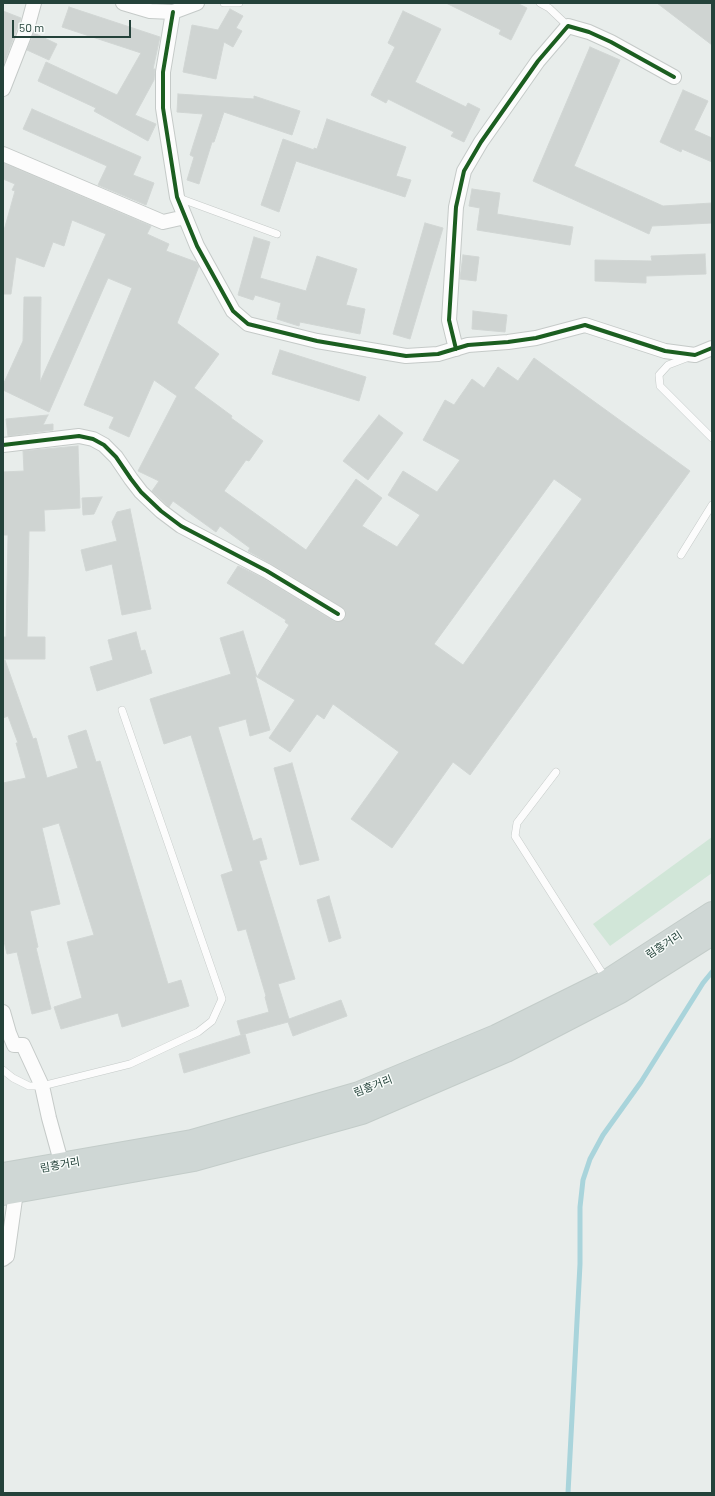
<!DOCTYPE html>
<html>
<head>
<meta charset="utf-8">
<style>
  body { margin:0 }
  #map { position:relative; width:715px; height:1496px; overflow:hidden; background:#e8edeb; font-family:Barlow,sans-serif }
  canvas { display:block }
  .frame { position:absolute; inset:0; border:4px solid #24423a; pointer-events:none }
  .scale { position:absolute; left:12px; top:20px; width:119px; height:18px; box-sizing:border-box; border:2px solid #24423a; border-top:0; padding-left:5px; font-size:12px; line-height:14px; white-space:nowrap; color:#24423a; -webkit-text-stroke:3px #f7fbf9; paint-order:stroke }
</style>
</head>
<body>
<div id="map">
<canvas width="715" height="1496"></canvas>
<div class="frame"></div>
<div class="scale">50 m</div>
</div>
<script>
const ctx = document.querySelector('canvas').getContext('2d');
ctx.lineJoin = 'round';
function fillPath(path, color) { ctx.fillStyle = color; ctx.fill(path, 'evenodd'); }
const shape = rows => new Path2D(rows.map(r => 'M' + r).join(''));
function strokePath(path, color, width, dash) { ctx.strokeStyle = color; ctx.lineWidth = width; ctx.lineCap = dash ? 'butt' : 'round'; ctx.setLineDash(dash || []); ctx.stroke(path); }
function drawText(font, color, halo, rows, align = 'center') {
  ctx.font = font + ' Barlow,"Noto Sans KR",sans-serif'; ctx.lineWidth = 3; ctx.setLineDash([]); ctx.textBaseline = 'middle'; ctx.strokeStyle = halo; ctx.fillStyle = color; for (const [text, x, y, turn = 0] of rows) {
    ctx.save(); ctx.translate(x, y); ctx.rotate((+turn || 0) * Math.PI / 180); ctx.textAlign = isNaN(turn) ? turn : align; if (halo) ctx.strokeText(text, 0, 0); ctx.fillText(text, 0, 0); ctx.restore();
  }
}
fillPath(shape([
  [712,837,712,873,610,946,593,924]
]), '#d1e6d8');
strokePath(shape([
  [568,1493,580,1264,580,1207,583,1180,590,1159,603,1135,641,1082,703,983,712,972]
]), '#a9d4db', 5);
const building = shape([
  [446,3,517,3,527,8,511,40,499,34,501,30,446,3],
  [657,3,712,3,712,45,657,3],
  [69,7,160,37,153,69,155,69,154,80,135,115,156,124,148,141,94,111,96,108,38,81,46,62,117,95,141,53,62,27,69,7],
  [230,9,243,16,236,28,242,31,233,47,224,42,216,79,183,72,192,25,218,30,230,9],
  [3,11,21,18,3,66,3,11],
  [403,11,441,29,415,82,466,107,468,103,480,109,464,142,451,136,454,132,388,99,386,103,371,95,395,47,388,43,403,11],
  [34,33,57,44,49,60,27,50,34,33],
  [590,47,620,60,574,166,663,206,712,203,712,223,652,226,649,234,533,181,590,47],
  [683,90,708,101,694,130,712,138,712,162,682,149,681,152,660,142,683,90],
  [178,94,254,99,254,96,300,111,292,135,224,112,214,142,212,142,199,184,187,180,194,157,190,155,203,114,177,112,178,94],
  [32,109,141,157,133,175,154,183,146,205,98,185,107,166,23,129,32,109],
  [327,119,406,147,396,176,411,180,405,197,296,161,279,212,261,205,283,139,314,150,314,148,317,149,327,119],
  [3,163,151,226,147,234,169,244,166,251,196,262,199,266,177,323,219,354,194,388,232,416,231,418,263,441,249,461,246,460,224,491,306,550,356,479,382,498,362,526,397,547,420,515,388,495,403,471,437,492,460,460,423,440,445,400,454,405,472,379,484,388,498,367,518,381,534,358,690,471,470,775,453,762,392,848,351,819,399,752,333,704,324,719,317,714,290,752,269,738,295,700,257,677,289,625,285,622,286,620,227,583,238,566,263,578,334,621,338,622,345,619,346,614,345,610,271,564,248,551,250,548,220,526,216,532,173,501,169,507,152,491,159,481,138,471,177,396,154,380,129,437,109,428,114,417,84,405,132,288,108,278,49,412,3,390,3,385,23,341,24,297,41,297,40,382,106,234,72,220,64,246,53,242,44,267,16,257,11,294,3,294,3,234,15,191,12,190,15,184,3,179,3,163],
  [554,479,582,499,463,665,434,644,554,479],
  [472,189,500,193,497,214,573,227,570,245,477,230,480,208,469,206,472,189],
  [425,223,443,228,410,339,393,334,425,223],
  [254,237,270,242,260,278,306,291,317,256,357,269,346,305,365,309,360,334,300,322,299,326,277,319,281,303,255,295,253,300,238,295,254,237],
  [705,254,706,274,646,276,646,283,595,281,595,260,652,261,651,256,705,254],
  [463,255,479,257,476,281,460,279,463,255],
  [473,311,507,315,505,332,472,329,473,311],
  [280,350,366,377,359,401,272,374,280,350],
  [48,415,43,425,53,424,53,430,8,436,6,419,48,415],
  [379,415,403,433,368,480,343,461,379,415],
  [78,446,80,508,44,510,45,531,29,531,27,637,45,637,45,659,3,659,3,637,6,637,8,535,3,535,3,472,24,471,23,451,78,446],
  [102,497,94,514,83,515,82,498,102,497],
  [130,509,151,609,122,615,112,564,86,571,81,550,117,541,112,522,117,512,130,509],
  [243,631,257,677,255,676,270,730,250,736,246,719,218,727,253,841,261,838,267,859,259,861,295,979,278,984,289,1019,341,1000,347,1016,293,1036,288,1022,241,1035,237,1021,269,1012,265,997,266,996,246,929,238,931,221,875,233,871,191,735,164,744,150,699,231,674,220,638,243,631],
  [136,632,141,651,145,650,152,673,97,691,90,667,113,660,108,640,136,632],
  [3,660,5,660,33,739,36,738,47,778,78,768,68,736,86,730,96,762,100,761,168,984,181,980,189,1006,122,1027,118,1013,61,1029,54,1007,82,998,67,942,94,935,59,823,42,828,60,904,30,911,38,947,36,948,51,1009,32,1014,17,952,7,954,3,937,3,783,26,778,16,743,18,743,8,716,3,718,3,660],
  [292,763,319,860,300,865,274,768,292,763],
  [329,896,341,938,329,942,317,900,329,896],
  [245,1034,250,1053,184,1073,179,1054,245,1034]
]);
fillPath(building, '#cfd4d2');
strokePath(building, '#d1d6d4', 1);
const service = shape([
  [224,3,239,3],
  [540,3,549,8,568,26],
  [179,198,277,234],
  [689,357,668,365,659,375,660,386,712,438],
  [681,555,712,505],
  [556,772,517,823,515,836,606,979],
  [3,1070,13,1078,29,1086,42,1086,130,1064,198,1032,212,1021,222,999,122,710]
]);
const minor = shape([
  [123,3,150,11,173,12,197,3],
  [173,12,163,72,163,108,177,197,197,246,233,311,248,324,317,341,406,356,438,354,468,345,508,342,536,338,585,325,665,351,695,355,712,348],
  [3,89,28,25,34,3],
  [3,154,163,222,185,217],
  [456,349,449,320,456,207,464,171,481,142,538,61,568,26,589,32,611,42,674,77],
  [3,445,79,436,93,439,104,445,116,457,131,479,141,492,161,511,181,526,267,571,338,614],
  [3,1012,9,1033,14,1045,23,1045,42,1086,49,1118,62,1165],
  [3,1259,7,1256,16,1192]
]);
const primary = shape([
  [3,1174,192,1141,359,1093,496,1036,607,981,712,913],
  [3,1194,194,1160,362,1113,506,1051,620,992,712,934]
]);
strokePath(service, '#c5cac8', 8);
strokePath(minor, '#c5cac8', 16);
strokePath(primary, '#c3ccc9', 24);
strokePath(service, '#fcfcfc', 7);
strokePath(minor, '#fcfcfc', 14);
strokePath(primary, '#cfd7d5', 22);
strokePath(shape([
  [173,12,163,72,163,108,177,197,197,246,233,311,248,324,317,341,406,356,438,354,468,345,508,342,536,338,585,325,665,351,695,355,712,348],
  [456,349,449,320,456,207,464,171,481,142,538,61,568,26,589,32,611,42,674,77],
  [3,445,79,436,93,439,104,445,116,457,131,479,141,492,161,511,181,526,267,571,338,614]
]), '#1b5e20', 4);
drawText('11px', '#24423a', '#f7fbf9', [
  ["림흥거리",664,945,-33],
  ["림흥거리",373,1086,-21],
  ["림흥거리",60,1165,-10]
]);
</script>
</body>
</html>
